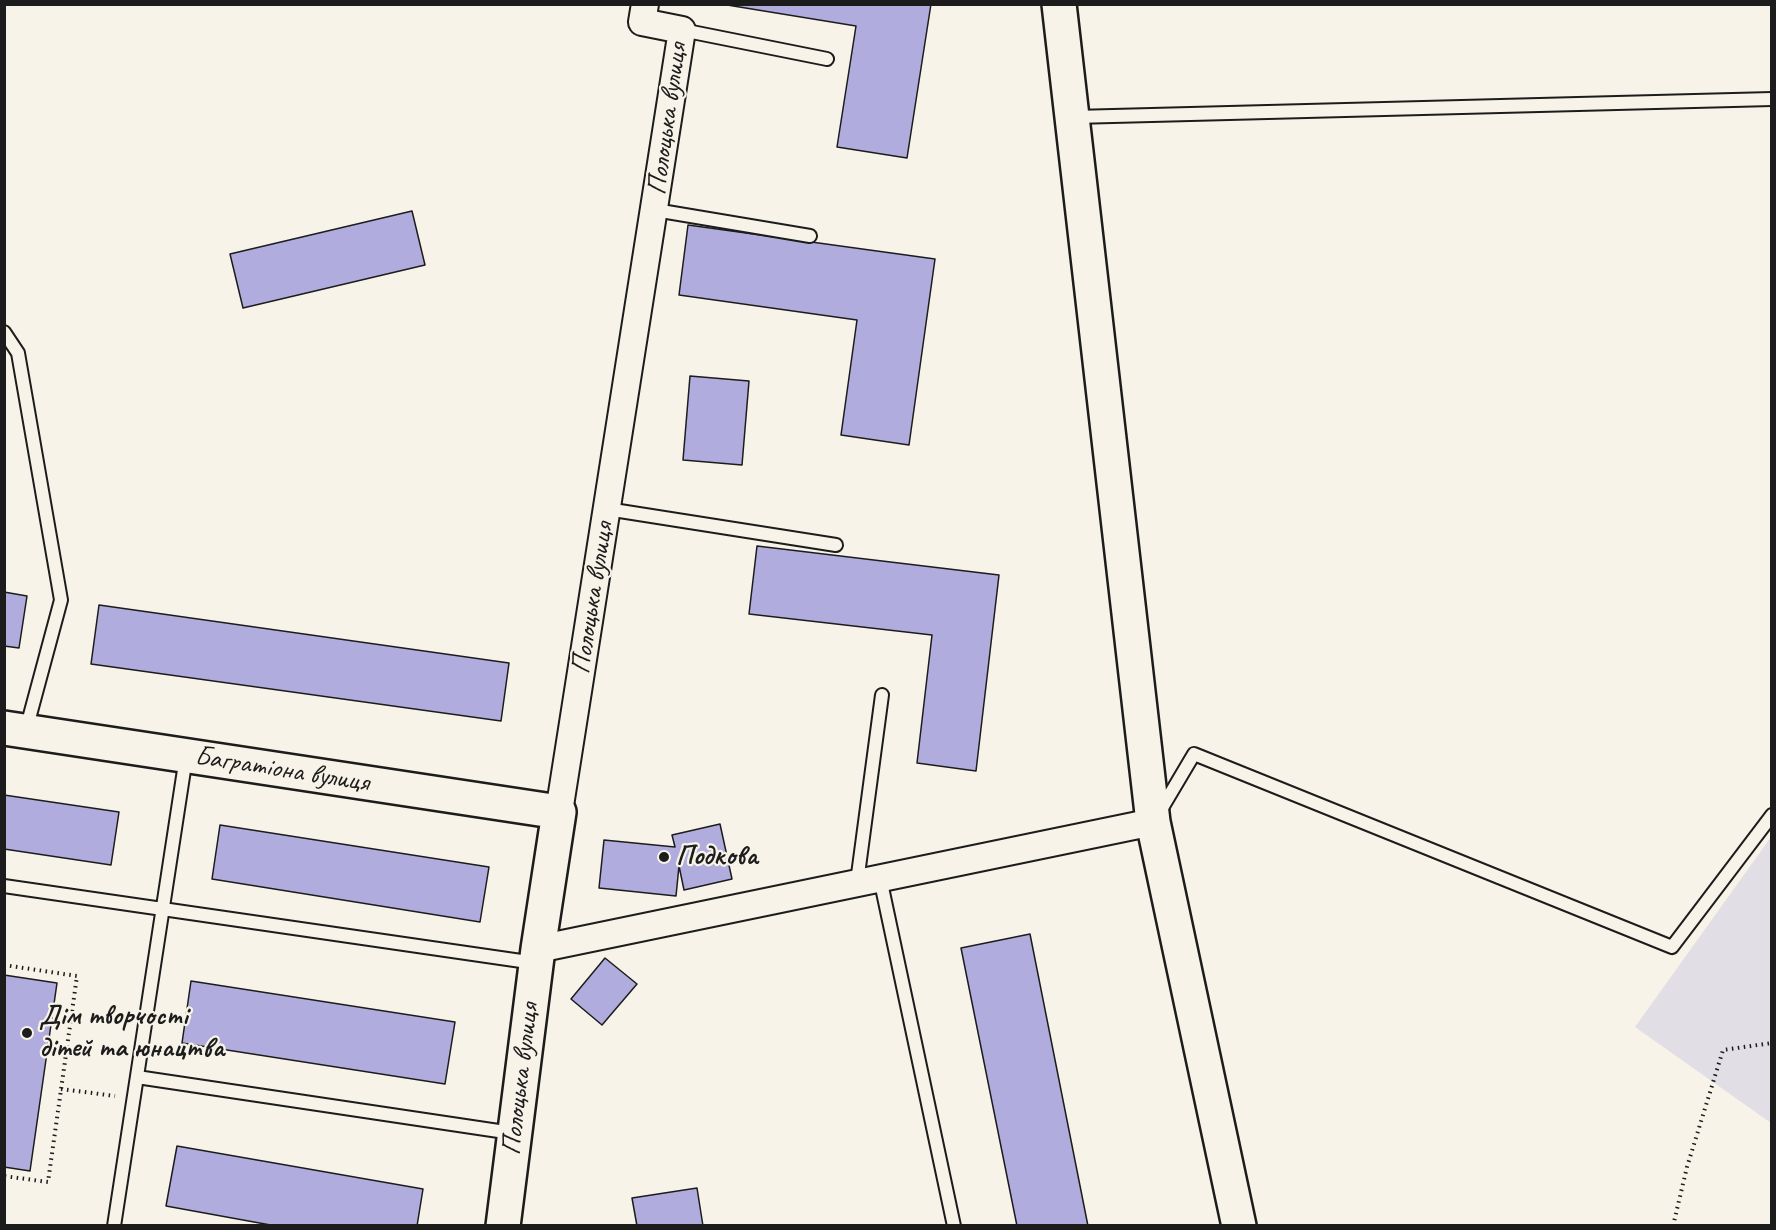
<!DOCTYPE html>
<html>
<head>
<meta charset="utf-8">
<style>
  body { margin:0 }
  #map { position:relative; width:1776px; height:1230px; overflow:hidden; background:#f7f3e8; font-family:Caveat,sans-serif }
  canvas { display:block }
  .frame { position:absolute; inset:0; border:6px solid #1c1c1c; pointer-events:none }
</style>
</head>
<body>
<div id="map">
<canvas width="1776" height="1230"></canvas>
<div class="frame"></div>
</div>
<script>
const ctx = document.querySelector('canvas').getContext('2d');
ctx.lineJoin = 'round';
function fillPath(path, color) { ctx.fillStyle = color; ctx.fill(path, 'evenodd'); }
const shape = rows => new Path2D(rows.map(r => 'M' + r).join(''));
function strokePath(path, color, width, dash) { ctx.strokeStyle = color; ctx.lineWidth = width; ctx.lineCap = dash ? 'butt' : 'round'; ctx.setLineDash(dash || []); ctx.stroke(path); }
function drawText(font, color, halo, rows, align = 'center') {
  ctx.font = font + ' Caveat,sans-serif'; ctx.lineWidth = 4.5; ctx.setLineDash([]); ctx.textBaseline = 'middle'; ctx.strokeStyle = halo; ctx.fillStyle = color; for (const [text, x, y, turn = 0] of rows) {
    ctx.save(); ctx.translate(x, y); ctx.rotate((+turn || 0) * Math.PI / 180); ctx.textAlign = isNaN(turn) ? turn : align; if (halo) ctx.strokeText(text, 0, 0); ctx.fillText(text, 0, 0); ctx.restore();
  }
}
fillPath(shape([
  [1771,837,1771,1123,1635,1027]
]), '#e2dee5');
const building = shape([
  [721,4,931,4,907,158,837,147,856,26,721,4],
  [412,211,425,265,243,308,230,254,412,211],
  [688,225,935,259,909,445,841,435,857,320,679,295,688,225],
  [690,376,749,381,742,465,683,460,690,376],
  [757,546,999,575,976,771,917,763,932,635,749,614,757,546],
  [4,592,27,596,19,648,4,646,4,592],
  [99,605,509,663,501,721,91,664,99,605],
  [4,795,119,812,111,865,4,849,4,795],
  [720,824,732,879,684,890,679,866,676,896,599,888,604,840,675,847,672,835,720,824],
  [220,825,489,867,480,922,212,879,220,825],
  [1030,934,1088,1226,1017,1226,961,948,1030,934],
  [605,958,637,984,602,1025,571,999,605,958],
  [4,975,57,983,30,1171,4,1167,4,975],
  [191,981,455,1022,445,1084,182,1043,191,981],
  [177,1146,423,1189,417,1226,276,1226,166,1206,177,1146],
  [697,1188,703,1226,637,1226,632,1198,697,1188]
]);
fillPath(building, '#b0acdd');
strokePath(building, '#1c1c1c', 1.5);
const lane = shape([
  [682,30,827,59],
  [1074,117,1772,99],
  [655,210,810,236],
  [4,332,18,353,61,600,26,730],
  [607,509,836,545],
  [1159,813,1194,754,1672,947,1772,815],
  [880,878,954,1226],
  [857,882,882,695],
  [4,886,535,963],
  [137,1077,512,1133],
  [114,1226,186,757]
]);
const street = shape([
  [559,812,682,30,642,22,645,4],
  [538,949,1153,822]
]);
const secondary = shape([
  [1059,4,1153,822,1239,1226],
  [4,728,559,812,538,949,503,1226]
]);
strokePath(lane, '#1c1c1c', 16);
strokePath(street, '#1c1c1c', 30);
strokePath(secondary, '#1c1c1c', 38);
strokePath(shape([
  [4,965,77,976,48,1182,4,1176],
  [61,1089,115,1096],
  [1673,1226,1687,1167,1723,1050,1772,1043]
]), '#1c1c1c', 4, [1.5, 4.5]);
strokePath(lane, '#f7f3e8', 12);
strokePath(street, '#f7f3e8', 26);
strokePath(secondary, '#f7f3e8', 33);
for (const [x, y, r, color] of [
  [664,857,6,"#1c1c1c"],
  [27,1033,6,"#1c1c1c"]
]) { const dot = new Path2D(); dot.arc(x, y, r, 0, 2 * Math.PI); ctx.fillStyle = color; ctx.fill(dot); strokePath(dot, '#f7f3e8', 2); }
drawText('28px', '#1c1c1c', '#f7f3e8', [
  ["Полоцька вулиця",668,119,-82],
  ["Полоцька вулиця",593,598,-81],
  ["Багратіона вулиця",282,770,9],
  ["Полоцька вулиця",521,1079,-83]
]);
drawText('bold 28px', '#1c1c1c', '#f7f3e8', [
  ["Подкова",676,857],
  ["Дім творчості",39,1017],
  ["дітей та юнацтва",39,1049]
], 'left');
</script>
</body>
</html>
